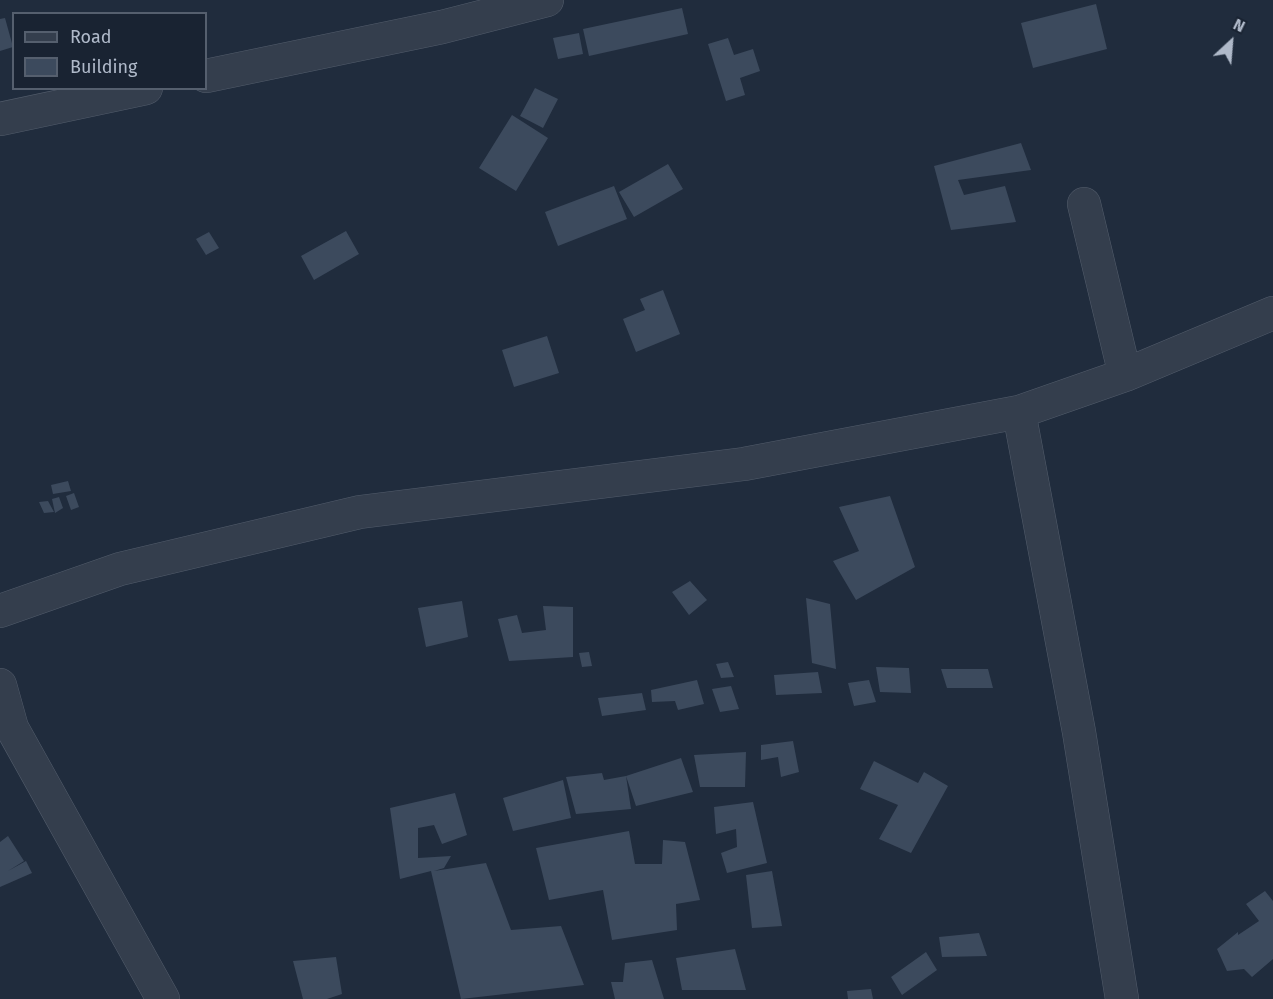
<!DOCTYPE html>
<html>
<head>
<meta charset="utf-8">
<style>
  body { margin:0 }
  #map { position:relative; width:1273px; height:999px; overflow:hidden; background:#202c3d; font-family:"Fira Sans",sans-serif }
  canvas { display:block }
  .legend { position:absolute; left:12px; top:12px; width:195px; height:78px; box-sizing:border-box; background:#192332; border:2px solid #555f6e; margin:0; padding:8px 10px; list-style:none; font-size:18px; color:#afb9c9 }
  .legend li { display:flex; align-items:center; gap:12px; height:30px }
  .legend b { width:30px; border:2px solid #555f6e }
  .north { position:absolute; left:1201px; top:12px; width:60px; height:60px; -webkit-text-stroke:4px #192332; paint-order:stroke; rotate:26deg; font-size:16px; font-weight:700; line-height:24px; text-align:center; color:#afb9c9 }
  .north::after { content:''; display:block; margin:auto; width:21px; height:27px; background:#afb9c9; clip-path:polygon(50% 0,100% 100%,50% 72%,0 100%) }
</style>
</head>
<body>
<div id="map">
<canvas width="1273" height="999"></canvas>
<ul class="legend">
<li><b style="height:8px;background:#343e4d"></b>Road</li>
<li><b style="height:16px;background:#3c4a5d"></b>Building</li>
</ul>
<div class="north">N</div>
</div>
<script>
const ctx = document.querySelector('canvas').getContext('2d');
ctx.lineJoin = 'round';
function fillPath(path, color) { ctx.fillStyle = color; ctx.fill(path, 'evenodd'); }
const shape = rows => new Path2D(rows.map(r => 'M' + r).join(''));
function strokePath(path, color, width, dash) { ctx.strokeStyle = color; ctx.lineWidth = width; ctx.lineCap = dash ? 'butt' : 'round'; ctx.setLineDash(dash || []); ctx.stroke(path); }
fillPath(shape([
  [1096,4,1107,49,1033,68,1021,23],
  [682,8,688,34,589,56,583,29],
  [5,18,13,47,0,51,0,19],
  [579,33,583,54,558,59,553,38],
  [728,38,734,55,753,49,760,71,740,78,745,95,726,101,708,44],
  [535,88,558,99,543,128,520,116],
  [512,115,548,138,516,191,479,168],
  [1021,143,1031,170,958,180,964,195,1005,186,1016,222,951,230,934,166],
  [668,164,683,189,634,217,619,192],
  [614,186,627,219,558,246,545,212],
  [346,231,359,254,314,280,301,256],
  [209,232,219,248,206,255,196,239],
  [663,290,680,334,636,352,623,319,645,310,640,299],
  [547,336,559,373,514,387,502,350],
  [68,481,71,491,53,494,51,485],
  [74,493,79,507,71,510,66,496],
  [890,496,915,567,856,600,833,561,859,551,839,507],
  [59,497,63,508,55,513,52,499],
  [48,501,54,512,44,513,39,502],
  [690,581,707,600,689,615,672,592],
  [806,598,830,604,836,669,812,663],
  [462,601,468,637,426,647,418,608],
  [543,606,573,607,573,657,509,661,498,619,517,615,522,633,546,630],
  [589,652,592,666,582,667,579,653],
  [728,662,734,677,721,678,716,664],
  [876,667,909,668,911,693,880,692],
  [941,669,988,669,993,688,947,688],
  [818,672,822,693,776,695,774,675],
  [697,680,704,704,678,710,675,701,652,702,651,690],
  [869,680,876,702,854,706,848,683],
  [731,686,739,709,720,712,712,689],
  [642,693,646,710,602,716,598,698],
  [793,741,799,772,781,777,778,757,761,760,761,745],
  [746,752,745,787,700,787,694,755],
  [681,758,693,792,636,806,626,776],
  [874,761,918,783,924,772,948,786,911,853,879,839,898,805,860,789],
  [602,773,604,780,626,776,631,809,576,814,566,777],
  [563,780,571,818,513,831,503,798],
  [455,793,467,835,442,844,434,825,418,828,418,858,451,856,444,868,434,871,486,863,511,930,561,926,584,985,461,999,431,871,400,879,390,808],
  [753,802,767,863,727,873,721,853,737,847,736,829,716,834,714,807],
  [629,831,635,864,662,864,663,840,685,842,700,900,676,904,677,930,612,940,603,890,549,900,536,848],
  [8,836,24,861,8,871,26,861,32,873,0,887,0,842],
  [772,871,782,926,752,928,746,875],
  [1265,891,1273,901,1273,959,1252,977,1244,969,1227,971,1217,949,1238,932,1238,935,1259,921,1246,904],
  [979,933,987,956,942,957,939,937],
  [735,949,746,990,682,990,676,958],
  [926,952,937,970,902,995,891,977],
  [336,957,342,994,327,999,303,999,293,961],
  [652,960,664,999,615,999,611,982,623,982,625,963],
  [871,989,873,999,848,999,847,991]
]), '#3c4a5d');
const minor = shape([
  [206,76,442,27,547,0],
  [0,119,146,88],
  [1084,204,1125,375],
  [1019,412,1079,732,1122,999],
  [0,611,120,569,360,512,744,464,1019,412,1125,375,1273,313],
  [0,685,12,728,163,999]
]);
strokePath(minor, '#525c6b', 34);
strokePath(minor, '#343e4d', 33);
</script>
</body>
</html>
